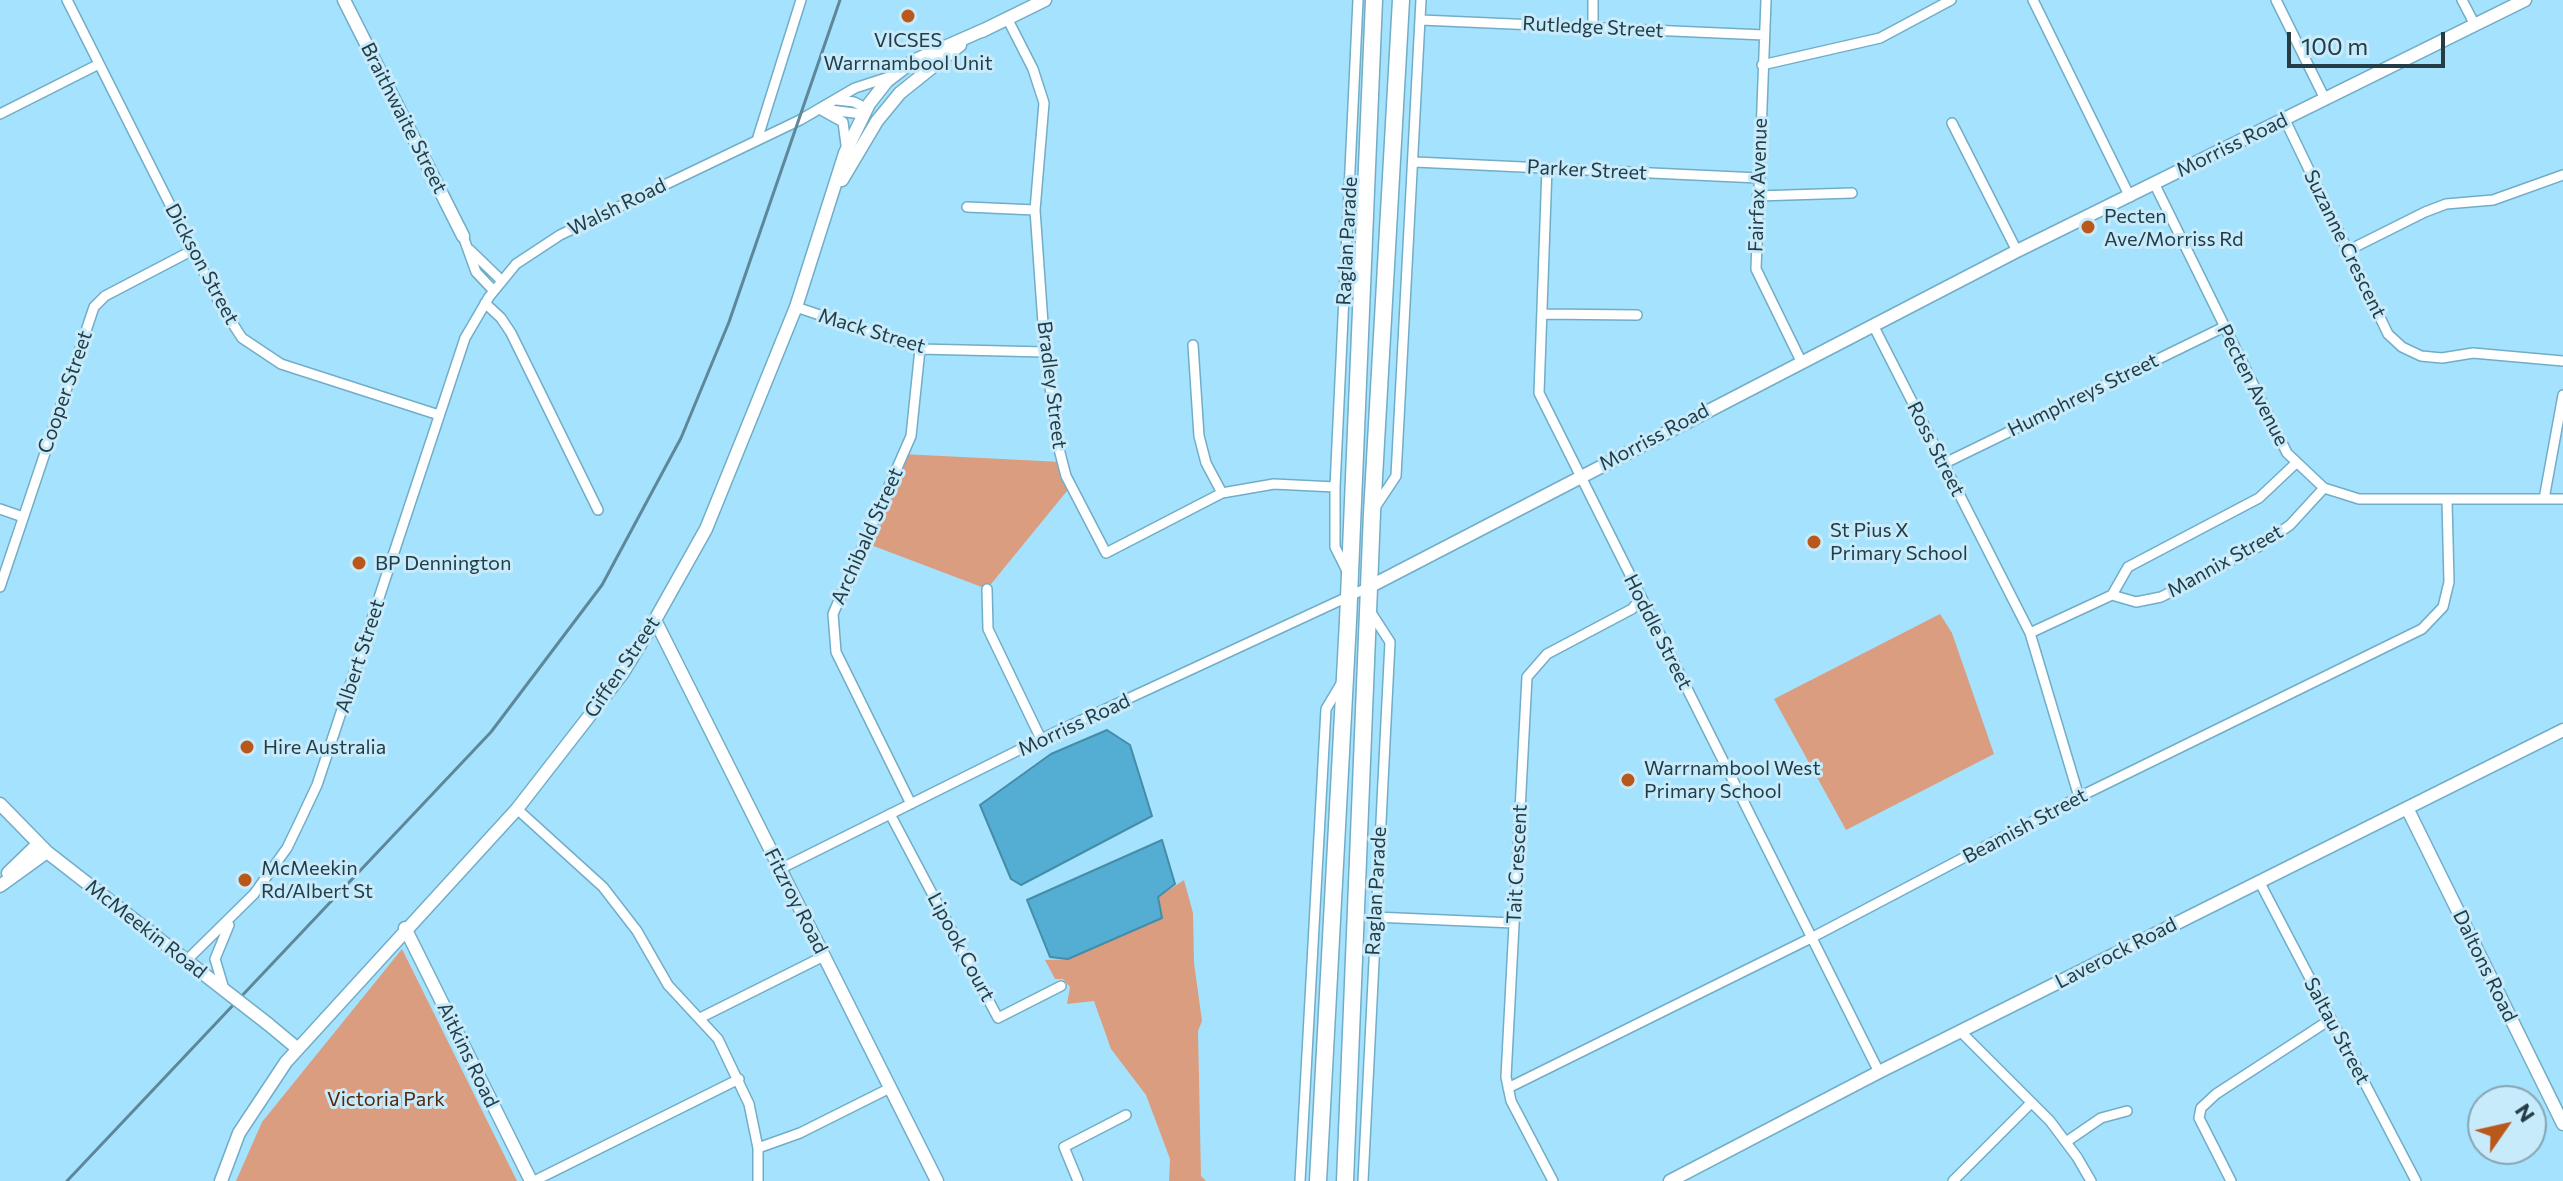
<!DOCTYPE html>
<html>
<head>
<meta charset="utf-8">
<style>
  body { margin:0 }
  #map { position:relative; width:2563px; height:1181px; overflow:hidden; background:#a5e2fd; font-family:Commissioner,sans-serif }
  canvas { display:block }
  .north { position:absolute; left:2467px; top:1085px; width:80px; height:80px; box-sizing:border-box; background:#c7ebfb; border:2px solid #85a5b3; border-radius:50%; rotate:56deg; font-size:22px; font-weight:700; line-height:32px; text-align:center; color:#233c46 }
  .north::after { content:''; display:block; margin:auto; width:28px; height:36px; background:#ba581c; clip-path:polygon(50% 0,100% 100%,50% 72%,0 100%) }
  .scale { position:absolute; left:2287px; top:32px; width:158px; height:36px; box-sizing:border-box; border:4px solid #233c46; border-top:0; padding-left:10px; font-size:24px; line-height:28px; white-space:nowrap; color:#233c46; -webkit-text-stroke:6px #c7ebfb; paint-order:stroke }
</style>
</head>
<body>
<div id="map">
<canvas width="2563" height="1181"></canvas>
<div class="north">N</div>
<div class="scale">100 m</div>
</div>
<script>
const ctx = document.querySelector('canvas').getContext('2d');
ctx.lineJoin = 'round';
function fillPath(path, color) { ctx.fillStyle = color; ctx.fill(path, 'evenodd'); }
const shape = rows => new Path2D(rows.map(r => 'M' + r).join(''));
function strokePath(path, color, width, dash) { ctx.strokeStyle = color; ctx.lineWidth = width; ctx.lineCap = dash ? 'butt' : 'round'; ctx.setLineDash(dash || []); ctx.stroke(path); }
function drawText(font, color, halo, rows, align = 'center') {
  ctx.font = font + ' Commissioner,sans-serif'; ctx.lineWidth = 6; ctx.setLineDash([]); ctx.textBaseline = 'middle'; ctx.strokeStyle = halo; ctx.fillStyle = color; for (const [text, x, y, turn = 0] of rows) {
    ctx.save(); ctx.translate(x, y); ctx.rotate((+turn || 0) * Math.PI / 180); ctx.textAlign = isNaN(turn) ? turn : align; if (halo) ctx.strokeText(text, 0, 0); ctx.fillText(text, 0, 0); ctx.restore();
  }
}
fillPath(shape([
  [902,454,1062,462,1071,486,987,589,863,542],
  [1940,614,1952,633,1994,754,1846,830,1774,699],
  [1184,880,1193,913,1194,963,1202,1021,1198,1031,1201,1176,1206,1181,1169,1181,1170,1159,1146,1095,1111,1049,1094,1001,1067,1004,1070,987,1063,979,1055,979,1045,960,1069,959,1162,918,1158,897],
  [402,949,517,1181,236,1181,262,1122]
]), '#db9d7f');
const water = shape([
  [1107,730,1130,745,1152,816,1021,885,1011,879,980,805,1051,754,1107,730],
  [1162,840,1175,884,1158,897,1162,918,1068,959,1050,957,1027,900,1162,840]
]);
fillPath(water, '#54aed3');
strokePath(water, '#458ca9', 2);
const street = shape([
  [67,0,220,304,242,338,281,364,439,415],
  [1766,0,1756,269,1801,361],
  [2033,0,2130,197],
  [2276,0,2325,99],
  [2462,0,2475,25],
  [1007,18,1033,69,1044,103,1035,210,1045,352,1059,449,1066,476,1106,553,1222,493,1274,484,1335,487],
  [1421,20,1764,35],
  [1593,26,1593,0],
  [1762,65,1880,38,1951,0],
  [837,100,854,102,866,108],
  [830,110,862,114],
  [823,111,843,122,846,145],
  [0,114,99,64],
  [2285,120,2388,334,2402,347,2421,356,2442,358,2473,353,2563,361],
  [1952,123,2017,251],
  [758,137,801,0],
  [1415,162,1759,178],
  [1547,168,1539,393,1879,1072],
  [2154,183,2287,453,2324,488,2359,499,2563,499],
  [1757,196,1852,193],
  [967,207,1035,210],
  [463,236,476,272,494,291],
  [470,250,502,281],
  [2347,251,2425,212,2446,204,2493,200,2563,175],
  [485,303,501,318,511,333,598,510],
  [796,307,920,349,1045,352],
  [1542,314,1637,315],
  [1873,325,2030,633,2079,797],
  [1193,345,1199,436,1206,463,1222,493],
  [1943,464,2224,327],
  [2544,499,2563,395],
  [1376,506,1396,476,1421,0],
  [0,509,23,517],
  [1348,573,1335,547,1335,487,1358,0],
  [0,587,94,307,105,296,193,250],
  [987,589,988,629,1041,739],
  [2112,595,2128,567,2259,498,2295,464],
  [2030,633,2112,595,2136,602,2161,597,2258,547,2290,525,2324,488],
  [911,804,836,652,833,614,911,436,920,349],
  [517,809,603,887,637,931,668,985,718,1039,749,1104,758,1148,758,1181],
  [890,814,998,1018,1061,986],
  [780,869,1041,739,1369,587],
  [2259,881,2416,1181],
  [1374,917,1514,923],
  [187,960,254,894,287,848,300,821,317,785,465,338,489,297,516,264,560,235,800,120,855,88,889,77],
  [224,989,215,959,229,925],
  [700,1018,824,956],
  [1960,1031,2050,1121,2077,1157,2091,1181],
  [1508,1088,1811,938,2079,797,2422,629,2443,607,2449,582,2447,501],
  [2066,1142,2101,1118,2127,1111],
  [758,1148,800,1133,890,1088],
  [534,1181,739,1079],
  [1078,1181,1064,1147,1126,1115],
  [1300,1181,1326,709,1342,682],
  [1363,1181,1390,642,1370,611],
  [1553,1181,1511,1101,1506,1077,1527,677,1547,654,1632,609,1641,598],
  [1953,1181,2031,1103],
  [2231,1181,2199,1118,2201,1108,2216,1094,2331,1019]
]);
const secondary = shape([
  [344,0,463,236],
  [982,31,1045,0],
  [842,180,877,121,900,93,960,45],
  [1371,586,2017,251,2525,0],
  [655,620,937,1181],
  [0,804,47,852,232,996],
  [2407,808,2563,1124],
  [8,873,38,844],
  [0,886,47,852],
  [405,928,531,1181],
  [268,1024,298,1049],
  [221,1181,239,1133,286,1062,517,809,622,674,655,620,706,529,796,307,845,153,869,104,887,81,913,61,988,28],
  [1670,1181,1879,1072,2563,730]
]);
const highway = shape([
  [1318,1181,1348,621,1374,0],
  [1345,1181,1372,513,1401,0]
]);
strokePath(street, '#72adc7', 12);
strokePath(secondary, '#72adc7', 15);
strokePath(highway, '#72adc7', 19);
strokePath(street, '#fff', 9);
strokePath(secondary, '#fff', 12);
strokePath(highway, '#fff', 16);
strokePath(shape([
  [67,1181,491,732,602,585,681,438,729,322,840,0]
]), '#5e8799', 3);
const secondaryBridge = shape([
  [232,996,268,1024]
]);
strokePath(secondaryBridge, '#72adc7', 15, []);
strokePath(secondaryBridge, '#fff', 12);
for (const [x, y, r, color] of [
  [908,16,8,"#ba581c"],
  [2088,227,8,"#ba581c"],
  [1814,542,8,"#ba581c"],
  [359,563,8,"#ba581c"],
  [247,747,8,"#ba581c"],
  [1628,780,8,"#ba581c"],
  [245,880,8,"#ba581c"]
]) { const dot = new Path2D(); dot.arc(x, y, r, 0, 2 * Math.PI); ctx.fillStyle = color; ctx.fill(dot); strokePath(dot, '#c7ebfb', 3); }
drawText('20px', '#233c46', '#c7ebfb', [
  ["Rutledge Street",1593,27,3],
  ["Braithwaite Street",404,118,63],
  ["Morriss Road",2232,145,-26],
  ["Parker Street",1587,170,3],
  ["Fairfax Avenue",1758,185,-88],
  ["Walsh Road",617,207,-26],
  ["Raglan Parade",1347,241,-87],
  ["Suzanne Crescent",2345,244,64],
  ["Dickson Street",202,264,62],
  ["Mack Street",872,331,17],
  ["Bradley Street",1052,385,83],
  ["Pecten Avenue",2253,385,63],
  ["Cooper Street",65,392,-71],
  ["Humphreys Street",2083,395,-26],
  ["Morriss Road",1654,437,-28],
  ["Ross Street",1936,449,63],
  ["Archibald Street",867,536,-66],
  ["Mannix Street",2225,561,-29],
  ["Hoddle Street",1658,632,63],
  ["Albert Street",360,656,-72],
  ["Giffen Street",622,667,-56],
  ["Morriss Road",1074,725,-25],
  ["Beamish Street",2025,826,-28],
  ["Tait Crescent",1517,864,-87],
  ["Raglan Parade",1376,891,-87],
  ["Fitzroy Road",796,901,63],
  ["McMeekin Road",146,929,38],
  ["Lipook Court",961,947,62],
  ["Laverock Road",2116,953,-27],
  ["Daltons Road",2485,966,64],
  ["Saltau Street",2337,1031,62],
  ["Aitkins Road",468,1055,64]
]);
drawText('20px', '#233c46', '#c7ebfb', [
  ["VICSES",908,40,"center"],
  ["Warrnambool Unit",908,63,"center"],
  ["Pecten",2104,216],
  ["Ave/Morriss Rd",2104,239],
  ["St Pius X",1830,530],
  ["Primary School",1830,553],
  ["BP Dennington",375,563],
  ["Hire Australia",263,747],
  ["Warrnambool West",1644,768],
  ["Primary School",1644,791],
  ["McMeekin",261,868],
  ["Rd/Albert St",261,891]
], 'left');
drawText('20px', '#55270c', '#c7ebfb', [
  ["Victoria Park",386,1099]
]);
</script>
</body>
</html>
